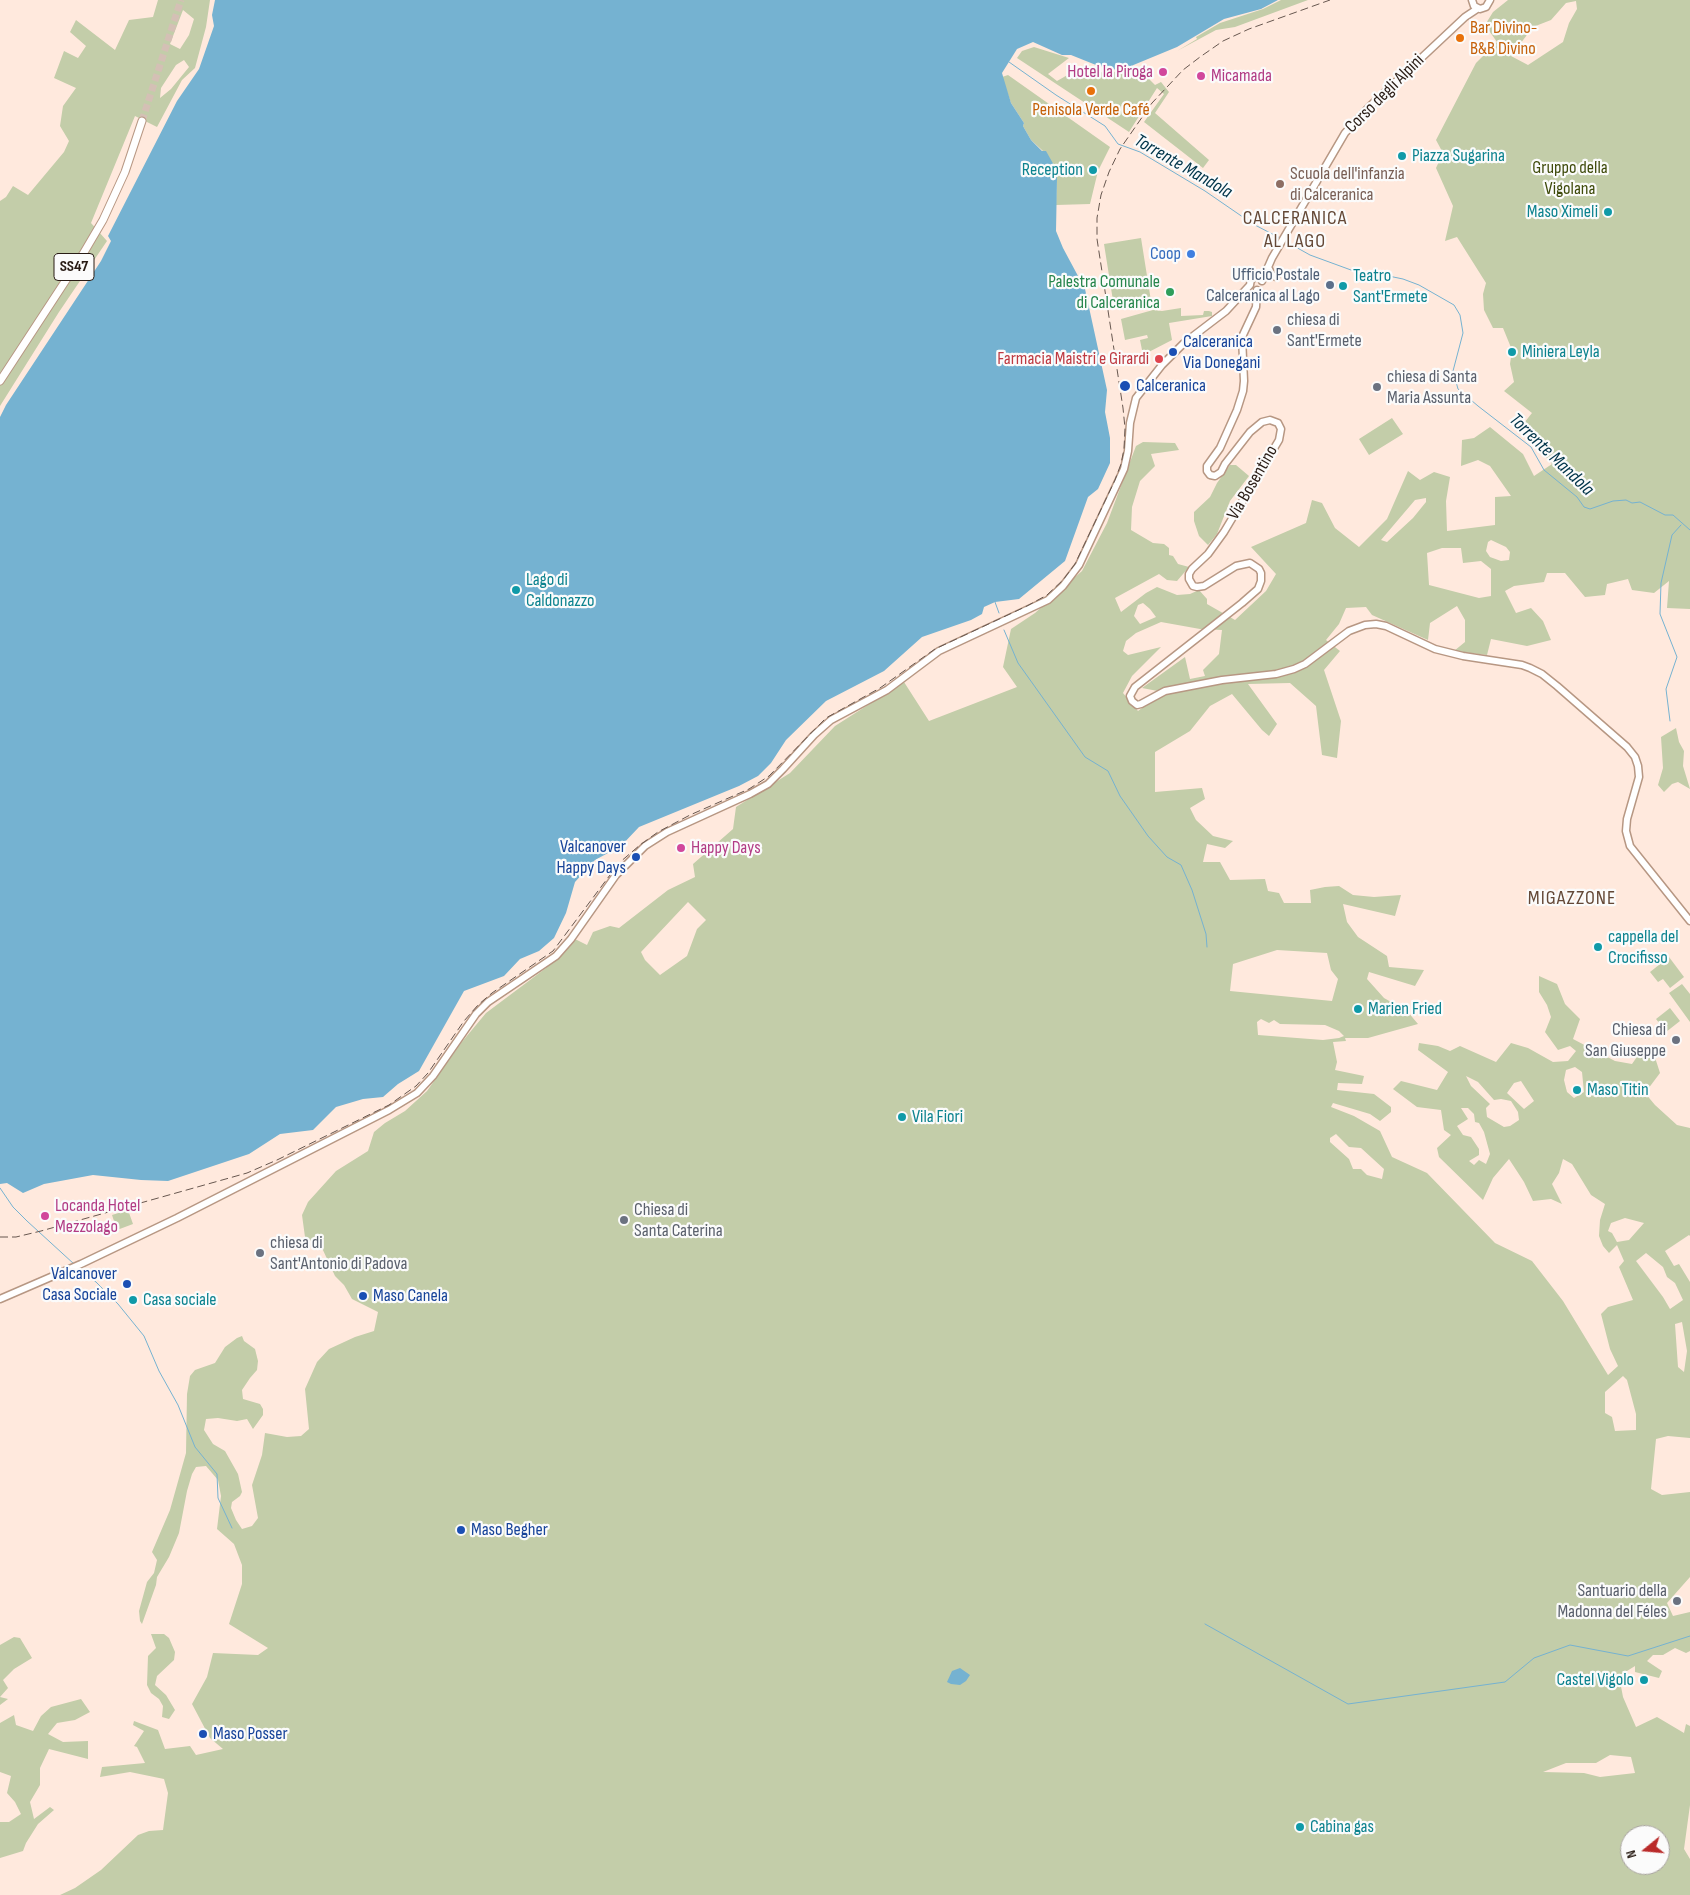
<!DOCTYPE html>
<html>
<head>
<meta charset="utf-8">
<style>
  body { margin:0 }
  #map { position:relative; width:1690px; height:1895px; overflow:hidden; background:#ffe9dd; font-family:"Sofia Sans Condensed",sans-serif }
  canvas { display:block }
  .north { position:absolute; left:1620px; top:1825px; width:50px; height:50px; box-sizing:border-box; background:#fbfbfb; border:1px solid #a7a29f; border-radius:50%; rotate:253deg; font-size:14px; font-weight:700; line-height:20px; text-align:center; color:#291c15 }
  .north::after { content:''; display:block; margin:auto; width:18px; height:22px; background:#ba2b2a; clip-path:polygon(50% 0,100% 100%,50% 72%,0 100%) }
</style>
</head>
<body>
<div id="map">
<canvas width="1690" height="1895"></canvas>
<div class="north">N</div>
</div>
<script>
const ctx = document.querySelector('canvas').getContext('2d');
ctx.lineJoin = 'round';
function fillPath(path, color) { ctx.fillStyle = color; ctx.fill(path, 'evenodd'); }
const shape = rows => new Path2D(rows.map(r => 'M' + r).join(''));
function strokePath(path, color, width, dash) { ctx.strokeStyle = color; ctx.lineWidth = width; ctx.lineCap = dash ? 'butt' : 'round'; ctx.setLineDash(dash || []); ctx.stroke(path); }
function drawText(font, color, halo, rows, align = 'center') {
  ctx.font = font + ' "Sofia Sans Condensed",sans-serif'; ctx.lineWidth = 4.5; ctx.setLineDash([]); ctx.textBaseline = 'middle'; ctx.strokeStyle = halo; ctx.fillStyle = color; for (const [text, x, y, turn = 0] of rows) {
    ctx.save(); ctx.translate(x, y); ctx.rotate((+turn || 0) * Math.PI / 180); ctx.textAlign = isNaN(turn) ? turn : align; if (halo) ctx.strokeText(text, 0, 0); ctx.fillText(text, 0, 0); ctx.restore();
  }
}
fillPath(shape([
  [158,0,210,0,206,27,195,68,182,80,157,127,135,116,91,223,107,241,59,312,0,406,0,201,6,197,13,186,28,195,64,152,69,141,60,126,63,106,76,88,54,78,64,51,78,58,86,46,70,32,76,20,115,50,129,20,153,17],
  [183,10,194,19,189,35,180,49,170,44],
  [184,60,189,67,171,89,160,98,161,88,176,65],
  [1281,0,1308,0,1235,27,1216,30,1177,51,1197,39,1196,37,1220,23,1263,9],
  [1508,0,1690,0,1690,609,1667,608,1669,581,1654,593,1632,590,1628,579,1607,584,1605,595,1585,597,1565,573,1547,573,1544,582,1514,586,1505,591,1516,613,1531,608,1543,621,1551,640,1527,646,1491,639,1487,655,1454,651,1465,642,1465,620,1457,606,1430,623,1428,640,1372,615,1366,607,1346,608,1339,624,1326,640,1340,651,1324,670,1341,721,1337,758,1322,755,1316,706,1290,683,1248,684,1277,724,1269,736,1262,730,1232,694,1210,706,1190,731,1155,752,1155,792,1202,788,1205,799,1190,808,1196,820,1213,836,1233,841,1225,848,1207,844,1203,862,1220,862,1230,880,1265,879,1268,891,1279,893,1284,903,1311,903,1310,890,1325,887,1339,886,1353,895,1374,897,1401,895,1395,916,1343,904,1347,922,1358,937,1387,956,1389,967,1424,970,1415,986,1369,972,1367,979,1384,998,1407,1011,1418,1024,1368,1038,1345,1038,1346,1041,1333,1042,1337,1062,1335,1070,1364,1076,1362,1084,1338,1083,1337,1090,1374,1094,1391,1107,1391,1112,1380,1121,1370,1114,1333,1103,1331,1107,1354,1116,1380,1131,1392,1157,1427,1173,1495,1243,1532,1261,1563,1301,1608,1375,1618,1366,1610,1349,1601,1314,1608,1307,1633,1300,1619,1267,1624,1261,1617,1245,1609,1253,1603,1246,1599,1236,1600,1220,1605,1204,1591,1195,1572,1164,1563,1159,1559,1173,1552,1184,1562,1204,1551,1199,1533,1201,1524,1182,1509,1159,1493,1178,1483,1200,1439,1157,1437,1148,1451,1135,1444,1130,1441,1110,1417,1107,1393,1089,1401,1081,1437,1090,1448,1072,1418,1050,1419,1043,1438,1046,1450,1051,1460,1046,1496,1062,1511,1043,1528,1048,1553,1062,1568,1061,1576,1051,1570,1046,1558,1050,1545,1032,1551,1017,1547,1005,1539,992,1539,976,1557,984,1565,1004,1580,1019,1573,1039,1615,1061,1632,1064,1641,1051,1652,1048,1660,1073,1645,1093,1655,1105,1677,1125,1690,1128,1690,1236,1689,1235,1665,1251,1674,1266,1679,1264,1690,1282,1690,1438,1668,1436,1656,1439,1651,1489,1662,1495,1690,1492,1690,1577,1667,1603,1673,1616,1690,1612,1690,1651,1686,1653,1675,1648,1663,1655,1653,1655,1647,1661,1662,1671,1659,1678,1635,1672,1635,1666,1619,1676,1623,1697,1636,1727,1657,1717,1684,1733,1686,1724,1690,1726,1690,1805,1684,1849,1690,1859,1690,1895,60,1895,75,1888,101,1870,138,1835,149,1831,163,1830,168,1793,164,1779,130,1772,100,1777,102,1767,145,1763,137,1747,134,1746,144,1731,133,1725,134,1721,158,1730,165,1749,190,1746,196,1755,223,1749,210,1738,192,1704,207,1677,213,1653,258,1655,268,1648,229,1624,242,1584,242,1565,234,1544,217,1529,221,1496,218,1480,206,1466,196,1467,192,1474,187,1491,179,1533,169,1557,157,1577,156,1585,142,1624,140,1621,139,1611,147,1582,154,1573,157,1560,152,1552,170,1510,186,1453,187,1394,190,1376,195,1370,215,1363,225,1347,237,1338,242,1336,244,1341,255,1349,258,1361,257,1370,250,1378,242,1390,243,1399,260,1404,263,1409,263,1415,253,1429,247,1419,237,1421,218,1418,206,1419,204,1430,213,1444,225,1451,238,1474,242,1492,240,1496,232,1502,231,1508,236,1520,242,1529,252,1526,258,1518,252,1485,262,1455,265,1433,287,1437,301,1436,309,1429,305,1389,317,1362,329,1349,355,1337,374,1331,378,1312,352,1299,344,1285,335,1276,322,1248,305,1237,302,1215,308,1202,336,1171,368,1151,374,1132,385,1123,405,1111,427,1091,461,1043,486,1013,546,968,575,939,587,945,593,932,610,926,619,928,668,890,695,877,693,864,733,829,736,807,790,773,835,726,904,682,929,721,1017,687,1003,667,1011,629,1035,613,1082,571,1107,523,1136,446,1143,442,1175,443,1179,450,1151,454,1155,466,1140,481,1132,507,1131,530,1153,543,1164,544,1169,548,1169,555,1173,556,1178,564,1189,567,1177,581,1167,580,1159,574,1115,598,1121,612,1146,593,1157,587,1177,595,1190,594,1199,590,1207,599,1207,604,1235,620,1266,591,1276,574,1251,547,1306,523,1312,500,1322,503,1335,528,1359,547,1387,519,1408,471,1420,480,1434,472,1450,477,1446,501,1447,531,1495,525,1495,497,1511,496,1490,466,1478,460,1461,466,1462,440,1474,438,1490,427,1523,454,1534,476,1552,464,1520,428,1532,413,1504,391,1514,382,1510,364,1512,350,1503,328,1493,328,1484,310,1483,294,1486,283,1457,237,1445,241,1453,206,1436,168,1443,153,1436,140,1476,63,1497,42,1485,25,1493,12],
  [1576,1,1577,9,1569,23,1563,42,1528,65,1511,56,1533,27,1551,20,1566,3],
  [1426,498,1426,502,1413,518,1387,542,1381,540,1415,500],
  [1491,540,1506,547,1510,552,1509,560,1501,561,1490,557,1486,551,1488,542],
  [1442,548,1461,548,1463,563,1481,561,1491,569,1491,596,1479,598,1429,585,1427,553],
  [1143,603,1150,609,1156,617,1140,624,1134,616,1138,605],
  [1161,622,1200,629,1222,630,1219,654,1203,670,1205,676,1190,679,1185,657,1142,688,1163,692,1138,711,1123,693,1132,676,1161,647,1128,655,1123,651,1126,641,1136,633],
  [688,902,706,920,697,929,687,956,660,975,645,960,641,952],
  [1277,950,1327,953,1331,970,1338,979,1332,1001,1230,991,1233,964],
  [1261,1019,1269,1023,1274,1020,1280,1024,1325,1025,1339,1031,1344,1036,1339,1038,1323,1040,1258,1035,1257,1022],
  [1575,1067,1582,1072,1584,1092,1574,1098,1567,1092,1564,1080,1566,1070],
  [1466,1076,1478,1082,1494,1100,1501,1099,1511,1101,1518,1112,1519,1120,1510,1126,1504,1127,1487,1117,1486,1108,1490,1104,1471,1086],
  [1521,1081,1534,1101,1524,1109,1507,1093,1514,1083],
  [1461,1108,1468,1108,1474,1114,1475,1122,1479,1123,1484,1132,1490,1154,1486,1164,1479,1160,1474,1165,1469,1161,1479,1155,1479,1149,1471,1137,1463,1135,1457,1126,1468,1119],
  [1336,1134,1349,1147,1361,1148,1384,1169,1382,1179,1367,1175,1361,1169,1353,1169,1349,1159,1330,1142,1330,1138],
  [1625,1218,1644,1223,1629,1240,1617,1242,1612,1233,1608,1231,1611,1223],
  [1646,1253,1663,1267,1667,1277,1675,1283,1683,1300,1670,1309,1663,1297,1636,1261],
  [1682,1322,1687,1351,1684,1372,1678,1367,1675,1324],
  [1623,1376,1627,1380,1636,1414,1636,1430,1615,1431,1612,1417,1605,1413,1605,1392],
  [1610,1755,1631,1757,1635,1773,1600,1777,1584,1773,1543,1772,1566,1763,1596,1763],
  [1630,1835,1660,1835,1660,1865,1630,1865],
  [1034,47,1069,58,1048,74,1057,81,1085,65,1085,68,1098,75,1103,71,1116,72,1138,68,1155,85,1161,82,1169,92,1155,113,1209,160,1203,168,1144,122,1164,94,1157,88,1129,132,1017,58,1022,51],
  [1008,75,1110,147,1098,171,1090,204,1056,205,1057,179,1043,151,1031,140,1023,126,1024,123,1011,103,1002,77],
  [1141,238,1151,301,1114,307,1104,244],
  [1181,308,1181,316,1203,315,1204,311,1209,311,1212,312,1212,316,1169,323,1172,340,1143,355,1140,340,1148,338,1147,335,1125,340,1121,319,1153,310,1162,311],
  [1392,418,1403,434,1369,455,1359,439],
  [1230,465,1236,465,1249,476,1230,501,1217,534,1208,545,1199,536,1194,521,1194,512,1210,497,1217,483],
  [1676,728,1679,742,1684,751,1683,766,1690,789,1678,782,1672,784,1664,792,1658,785,1663,768,1661,737],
  [1669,957,1684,977,1670,988,1663,979,1658,982,1650,972],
  [1682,984,1690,994,1690,1022,1669,993],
  [1670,1008,1680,1021,1666,1032,1656,1019],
  [128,1210,133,1224,117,1230,112,1215],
  [151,1634,164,1634,169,1638,175,1652,174,1660,157,1676,155,1685,166,1695,175,1710,169,1719,162,1717,163,1706,159,1699,151,1693,147,1685,148,1656,156,1648],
  [14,1637,20,1638,32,1658,14,1669,3,1680,8,1688,0,1697,8,1699,0,1705,0,1645],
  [81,1699,90,1712,75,1720,57,1723,48,1734,63,1742,88,1741,88,1759,49,1749,40,1768,40,1785,30,1802,34,1819,50,1807,54,1810,38,1824,26,1843,23,1851,0,1858,0,1822,9,1822,21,1814,15,1802,7,1793,11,1776,0,1772,0,1723,14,1715,16,1725,33,1731,41,1716,51,1707]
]), '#c3cda9');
fillPath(shape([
  [215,0,1278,0,1261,9,1224,19,1177,47,1131,66,1117,70,1096,65,1071,55,1062,55,1033,42,1017,49,1002,73,1011,103,1024,123,1023,126,1031,140,1042,151,1046,151,1055,167,1057,179,1056,231,1063,248,1085,289,1107,390,1105,412,1110,438,1110,463,1098,489,1088,497,1065,561,1019,599,995,602,984,607,982,614,971,620,922,637,884,671,826,701,786,740,771,763,758,776,739,786,639,827,621,846,595,860,575,882,566,913,554,938,539,951,520,959,504,976,464,991,419,1071,398,1084,383,1097,363,1099,336,1107,313,1130,280,1134,249,1154,168,1181,141,1180,93,1175,44,1184,23,1193,7,1183,0,1184,0,417,6,405,101,261,111,241,108,236,177,101,199,69,214,26,212,15],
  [960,1668,970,1675,966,1681,960,1685,951,1684,947,1682,952,1671]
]), '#75b2d1');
strokePath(shape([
  [1009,62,1056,95,1105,126,1118,144,1140,152,1205,191,1253,224,1280,238],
  [1285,241,1310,255,1351,270,1379,274,1403,279,1419,285,1454,305,1460,315,1463,333,1453,371,1458,389,1478,406,1531,447,1544,470,1577,497,1584,507,1590,509,1613,501,1626,500,1632,503,1640,502,1665,515,1673,515,1690,530],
  [995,602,999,613],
  [1004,630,1018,663,1085,757,1108,771,1120,796,1148,836,1167,857,1181,865,1192,890,1206,934,1207,947],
  [1670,721,1666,689,1677,657,1660,614,1661,583,1672,535,1681,525],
  [0,1188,13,1207,27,1221,74,1264],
  [79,1269,96,1282,118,1304,144,1336,159,1371,178,1405,195,1447,217,1474,218,1498,232,1528],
  [1205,1624,1348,1704,1505,1682,1534,1658,1570,1645,1628,1656,1690,1636]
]), '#75b2d1', 1);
strokePath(shape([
  [142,121,181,0]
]), '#d4c0b5', 7, [7, 3.5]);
const secondary = shape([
  [1472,0,1474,6,1480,9,1486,7,1490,0],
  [1268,267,1272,275,1276,277],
  [1262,281,1272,258,1345,133,1369,107,1465,17,1477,9],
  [1257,290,1256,307,1242,337,1244,381,1243,391,1237,410,1220,448,1207,466,1207,471,1210,475,1215,476,1221,472,1225,464,1250,432,1262,422,1270,420,1278,423,1281,429,1279,440,1224,532,1208,554,1192,569,1189,574,1189,579,1193,586,1197,587,1204,586,1236,566,1250,563,1259,569,1261,573,1261,581,1258,589,1242,603,1135,687,1130,696,1132,701,1137,705,1141,704,1165,691,1222,680,1276,674,1294,669,1305,664,1349,631,1365,625,1376,624,1386,626,1435,649,1463,656,1522,665,1530,668,1542,674,1557,686,1627,747,1635,757,1638,766,1639,777,1627,819,1626,831,1630,846,1690,921],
  [0,1299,81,1264,177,1218,389,1110,417,1093,433,1076,476,1014,488,1002,556,956,571,939,616,875,645,846,667,832,750,794,768,784,783,769,814,735,831,720,887,690,939,651,1048,600,1063,586,1079,565,1117,484,1124,469,1128,451,1130,423,1136,398,1162,365,1184,343,1226,311,1250,285,1251,279,1258,277]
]);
const primary = shape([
  [0,381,83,254,103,220,125,172,142,121]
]);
strokePath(secondary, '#b79783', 9);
strokePath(primary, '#b79783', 9);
strokePath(secondary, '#fff', 6);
strokePath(primary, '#fff', 7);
strokePath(shape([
  [0,1237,16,1237,41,1231,247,1173,277,1160,389,1105,416,1086,428,1073,464,1021,478,1005,492,993,553,951,619,863,640,845,658,832,690,815,749,789,769,776,826,718,880,688,935,649,1027,606,1047,595,1063,580,1075,564,1115,480,1121,464,1124,449,1125,428,1123,408,1097,239,1097,218,1101,195,1109,172,1120,149,1152,103,1183,70,1200,57,1223,41,1249,29,1330,0]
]), '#67574f', 1, [8, 4]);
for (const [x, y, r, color] of [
  [1460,38,5,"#e8710a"],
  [1163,72,5,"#d1479c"],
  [1201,76,5,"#d1479c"],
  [1091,91,5,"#e8710a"],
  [1402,156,5,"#0f9aa8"],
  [1093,170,5,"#0f9aa8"],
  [1280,184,5,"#8d6e63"],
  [1608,212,5,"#0f9aa8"],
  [1191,254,5,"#3f7fe0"],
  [1330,285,5,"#5c6f8a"],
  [1343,286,5,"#0f9aa8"],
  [1170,292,5,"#2e9e5b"],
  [1277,330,5,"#6b7280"],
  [1173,352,5,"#1a4fb4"],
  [1512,352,5,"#0f9aa8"],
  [1159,359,5,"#e0444e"],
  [1125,386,6,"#1a4fb4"],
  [1377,387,5,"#6b7280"],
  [516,590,5,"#0f9aa8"],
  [681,848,5,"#d1479c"],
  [636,857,5,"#1a4fb4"],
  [1598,947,5,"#0f9aa8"],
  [1358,1009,5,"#0f9aa8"],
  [1676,1040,5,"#6b7280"],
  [1577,1090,5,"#0f9aa8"],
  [902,1117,5,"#0f9aa8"],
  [45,1216,5,"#d1479c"],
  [624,1220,5,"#6b7280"],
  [260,1253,5,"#6b7280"],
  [127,1284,5,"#1a4fb4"],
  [363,1296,5,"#1a4fb4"],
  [133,1300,5,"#0f9aa8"],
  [461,1530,5,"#1a4fb4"],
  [1677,1601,5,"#6b7280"],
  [1644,1680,5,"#0f9aa8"],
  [203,1734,5,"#1a4fb4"],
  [1300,1827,5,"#0f9aa8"]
]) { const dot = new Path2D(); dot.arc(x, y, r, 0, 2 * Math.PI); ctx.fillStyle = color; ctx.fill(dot); strokePath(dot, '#fbfbfb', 2); }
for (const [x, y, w] of [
  [74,267,40]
]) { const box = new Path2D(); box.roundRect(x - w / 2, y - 13.5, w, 27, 4); ctx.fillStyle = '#fbfbfb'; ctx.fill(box); strokePath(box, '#291c15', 1); }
drawText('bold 16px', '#291c15', null, [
  ["SS47",74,267]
]);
drawText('18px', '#c56008', '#fbfbfb', [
  ["Bar Divino-",1470,28],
  ["B&B Divino",1470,49],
  ["Penisola Verde Café",1091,110,"center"]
], 'left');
drawText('18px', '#b23c85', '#fbfbfb', [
  ["Hotel la Piroga",1153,72,"right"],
  ["Micamada",1211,76],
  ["Happy Days",691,848],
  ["Locanda Hotel",55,1206],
  ["Mezzolago",55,1227]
], 'left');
drawText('18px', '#291c15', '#fbfbfb', [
  ["Corso degli Alpini",1385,94,-45],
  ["Via Bosentino",1253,483,-60]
]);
drawText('18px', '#0d838f', '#fbfbfb', [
  ["Piazza Sugarina",1412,156],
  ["Reception",1083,170,"right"],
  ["Maso Ximeli",1598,212,"right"],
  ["Teatro",1353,276],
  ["Sant'Ermete",1353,297],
  ["Miniera Leyla",1522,352],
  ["Lago di",526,580],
  ["Caldonazzo",526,601],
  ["cappella del",1608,937],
  ["Crocifisso",1608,958],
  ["Marien Fried",1368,1009],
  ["Maso Titin",1587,1090],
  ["Vila Fiori",912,1117],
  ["Casa sociale",143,1300],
  ["Castel Vigolo",1634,1680,"right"],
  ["Cabina gas",1310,1827]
], 'left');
drawText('18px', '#3e4a0a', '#fbfbfb', [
  ["Gruppo della",1570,168],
  ["Vigolana",1570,189]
]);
drawText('18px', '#785e54', '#fbfbfb', [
  ["Scuola dell'infanzia",1290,174],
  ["di Calceranica",1290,195]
], 'left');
drawText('18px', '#366cbe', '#fbfbfb', [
  ["Coop",1181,254]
], 'right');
drawText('18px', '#4e5e75', '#fbfbfb', [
  ["Ufficio Postale",1320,275],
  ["Calceranica al Lago",1320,296]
], 'right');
drawText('18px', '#27864d', '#fbfbfb', [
  ["Palestra Comunale",1160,282],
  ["di Calceranica",1160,303]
], 'right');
drawText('18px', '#5b616d', '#fbfbfb', [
  ["chiesa di",1287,320],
  ["Sant'Ermete",1287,341],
  ["chiesa di Santa",1387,377],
  ["Maria Assunta",1387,398],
  ["Chiesa di",1666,1030,"right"],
  ["San Giuseppe",1666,1051,"right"],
  ["Chiesa di",634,1210],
  ["Santa Caterina",634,1231],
  ["chiesa di",270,1243],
  ["Sant'Antonio di Padova",270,1264],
  ["Santuario della",1667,1591,"right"],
  ["Madonna del Féles",1667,1612,"right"]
], 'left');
drawText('18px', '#164399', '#fbfbfb', [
  ["Calceranica",1183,342],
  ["Via Donegani",1183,363],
  ["Calceranica",1136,386],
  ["Valcanover",626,847,"right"],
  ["Happy Days",626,868,"right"],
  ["Valcanover",117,1274,"right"],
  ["Casa Sociale",117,1295,"right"],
  ["Maso Canela",373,1296],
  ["Maso Begher",471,1530],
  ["Maso Posser",213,1734]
], 'left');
drawText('18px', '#be3a42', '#fbfbfb', [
  ["Farmacia Maistri e Girardi",1149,359]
], 'right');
drawText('italic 19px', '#003449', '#fbfbfb', [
  ["Torrente Mandola",1183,167,30],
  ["Torrente Mandola",1551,455,44]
]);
ctx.letterSpacing = '1px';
drawText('20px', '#644836', '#fbfbfb', [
  ["CALCERANICA",1295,219],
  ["AL LAGO",1295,242],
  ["MIGAZZONE",1572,899]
]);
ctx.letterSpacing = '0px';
</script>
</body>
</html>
